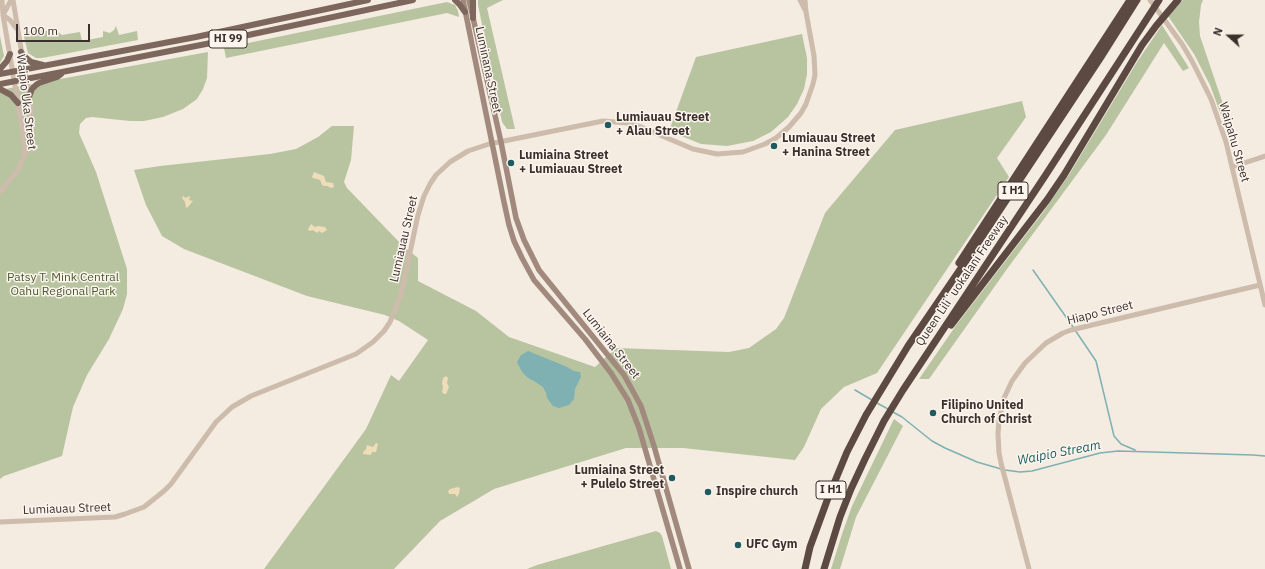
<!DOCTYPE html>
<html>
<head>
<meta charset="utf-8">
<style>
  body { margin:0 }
  #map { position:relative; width:1265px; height:569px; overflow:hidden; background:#f4ebe1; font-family:"IBM Plex Sans",sans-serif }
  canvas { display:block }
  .north { position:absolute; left:1209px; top:16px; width:40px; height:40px; -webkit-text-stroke:3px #fbf5ee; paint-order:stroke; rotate:291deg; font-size:11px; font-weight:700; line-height:16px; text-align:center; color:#3b302b }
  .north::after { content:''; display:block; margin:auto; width:14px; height:18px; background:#3b302b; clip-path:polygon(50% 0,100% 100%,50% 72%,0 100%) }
  .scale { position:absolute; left:16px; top:24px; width:74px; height:18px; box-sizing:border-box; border:2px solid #3b302b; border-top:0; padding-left:5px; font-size:12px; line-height:14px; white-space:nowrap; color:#3b302b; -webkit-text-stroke:3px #fbf5ee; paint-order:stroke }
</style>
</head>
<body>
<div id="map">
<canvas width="1265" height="569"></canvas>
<div class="north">N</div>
<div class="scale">100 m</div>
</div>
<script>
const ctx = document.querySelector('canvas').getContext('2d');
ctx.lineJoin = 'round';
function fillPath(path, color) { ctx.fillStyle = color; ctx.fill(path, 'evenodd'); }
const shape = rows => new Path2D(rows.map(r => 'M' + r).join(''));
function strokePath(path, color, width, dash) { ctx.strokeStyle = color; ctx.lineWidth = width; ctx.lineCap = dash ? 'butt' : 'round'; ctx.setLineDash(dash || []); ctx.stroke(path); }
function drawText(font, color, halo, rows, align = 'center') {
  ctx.font = font + ' "IBM Plex Sans",sans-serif'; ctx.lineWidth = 3; ctx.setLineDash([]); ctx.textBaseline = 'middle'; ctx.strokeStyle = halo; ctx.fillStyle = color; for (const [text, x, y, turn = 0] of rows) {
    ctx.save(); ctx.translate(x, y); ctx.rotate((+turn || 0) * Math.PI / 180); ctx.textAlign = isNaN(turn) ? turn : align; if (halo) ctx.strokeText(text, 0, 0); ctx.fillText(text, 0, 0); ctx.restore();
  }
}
fillPath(shape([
  [478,0,503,0,487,8,515,129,507,129,502,122,478,5],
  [1183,0,1203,0,1201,5,1199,22,1200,36,1223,104,1224,112,1221,115,1210,85,1194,54,1168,16],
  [447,2,455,5,458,11,459,17,447,13,226,58,224,48],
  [1162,25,1189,68,1183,71,1164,43,1106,135,1007,269,929,379,919,379,957,324,1044,211,1070,173,1137,62],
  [116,26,119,35,137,31,138,40,42,58,36,58,28,53,23,33,41,28,46,31,54,29,62,35,80,32,82,41,103,37,103,31,110,33,114,30],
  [802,34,807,58,807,74,804,89,797,104,788,117,771,132,753,141,727,146,701,144,669,131,696,57],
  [0,36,4,56,0,63],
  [208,52,207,78,203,89,197,99,183,109,163,117,144,121,130,121,92,117,86,118,80,124,79,133,96,172,127,269,127,294,123,309,109,339,87,375,73,407,62,456,4,476,0,479,0,90],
  [1022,101,1026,117,997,158,1009,177,877,373,844,387,821,409,804,447,795,460,683,448,626,448,494,489,440,521,394,569,264,569,366,429,391,375,399,381,428,340,399,321,385,315,307,296,184,249,162,236,146,205,134,170,160,166,270,154,296,149,318,137,332,126,354,126,351,160,344,182,347,188,403,246,418,258,418,281,476,311,509,337,595,367,616,348,729,352,749,348,776,329,784,318,825,213,895,130],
  [894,419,903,426,856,517,840,569,831,569,842,534,852,506],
  [656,531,660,533,662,536,671,569,527,569,537,565]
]), '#b8c4a0');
fillPath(shape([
  [314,172,324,176,326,182,333,183,334,187,331,188,327,186,324,186,322,185,320,180,313,178,312,177],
  [183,196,186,198,189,196,190,197,189,200,193,201,188,207,186,208,185,202,182,198],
  [311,224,315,227,318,226,325,227,327,230,322,233,319,231,317,233,313,230,309,231,308,229],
  [446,376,448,378,447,383,449,387,446,394,444,394,442,392,443,387,442,383,443,378],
  [376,443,378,444,376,452,372,452,371,455,363,454,363,452,366,449,367,445,373,447],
  [458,487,460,488,459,494,457,497,455,494,449,494,448,491,450,489]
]), '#efdcb8');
fillPath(shape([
  [528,351,565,366,574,371,580,372,581,377,575,389,574,399,569,405,559,408,553,406,547,398,546,393,543,387,534,381,528,378,522,372,517,362,521,355]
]), '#7fb0b2');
strokePath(shape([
  [1033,270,1073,327],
  [1075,330,1096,361,1114,436,1121,444,1135,450],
  [855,390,872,400],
  [877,403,888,409],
  [893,412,902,417,932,441,945,448,977,462,1001,469],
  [1005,470,1020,472,1032,471,1100,453,1118,451,1253,455,1265,456]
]), '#7fb0b2', 1.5);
strokePath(shape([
  [2,0,3,15,23,133,24,154],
  [800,0,805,10],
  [1150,0,1182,44,1192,61,1211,99,1226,142,1265,305],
  [3,15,10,20,16,28],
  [3,15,11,0],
  [1232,167,1265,156],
  [0,192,18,170,31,141,32,133,31,109,13,0],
  [0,522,115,517,125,514,144,507,164,491,171,484,216,422,232,407,251,396,356,354,373,342,384,331,390,322,401,295,418,215,424,196,430,184,436,175,450,162,468,151,489,144,603,121,628,123,641,127,693,149,717,154,743,152,765,144,776,138,789,127,801,113,806,104,813,84,815,75,814,56,806,12,805,0],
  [1029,569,1001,463,999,453,998,434,999,420,1004,398,1012,381,1025,363,1046,343,1063,333,1071,330,1260,285]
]), '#cdbbac', 5);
strokePath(shape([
  [463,0,504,202,509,225,514,241,522,258,534,280,585,339,611,373,628,400,639,428,680,569],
  [469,0,501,142,516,218,524,240,539,270,624,375,641,406,654,446,689,569]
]), '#a18a7d', 5.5);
strokePath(shape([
  [455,0,460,5,465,12],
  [473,18,473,0],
  [21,52,24,56,31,62,43,65],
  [0,69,7,61,10,54],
  [0,74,196,37,368,0],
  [0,84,206,44,413,0],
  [0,89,11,95,18,103],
  [29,97,32,89,36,85,39,83,57,77,61,74]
]), '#7d675c', 6);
strokePath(shape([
  [959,263,1130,0],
  [951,325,1047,200,1064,175,1142,45,1156,26,1178,0],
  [805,569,810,547,828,498,847,452,866,415,908,346,972,252,1101,57,1137,0],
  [824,569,840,517,851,489,865,459,884,421,903,390,1045,176,1159,0]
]), '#5c4a42', 7);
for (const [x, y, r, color] of [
  [608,125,4,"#1f5a5e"],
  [774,146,4,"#1f5a5e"],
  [511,163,4,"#1f5a5e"],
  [933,413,4,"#1f5a5e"],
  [672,478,4,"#1f5a5e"],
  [708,492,4,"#1f5a5e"],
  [738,545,4,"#1f5a5e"]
]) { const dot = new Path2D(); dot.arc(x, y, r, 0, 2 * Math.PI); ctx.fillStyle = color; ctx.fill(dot); strokePath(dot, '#fbf5ee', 1.5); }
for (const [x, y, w] of [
  [228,39,38],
  [1013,191,30],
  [831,490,30]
]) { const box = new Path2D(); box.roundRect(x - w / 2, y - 9, w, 18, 3); ctx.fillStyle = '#fbf5ee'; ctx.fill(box); strokePath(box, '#3b302b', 1); }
drawText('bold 11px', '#3b302b', null, [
  ["HI 99",228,39],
  ["I H1",1013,191],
  ["I H1",831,490]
]);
drawText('12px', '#3b302b', '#fbf5ee', [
  ["Luminana Street",488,70,78],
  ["Waipio Uka Street",26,102,83],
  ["Waipahu Street",1234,142,74],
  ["Lumiauau Street",404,239,-77],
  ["Queen Liliʻuokalani Freeway",962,281,-56],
  ["Hiapo Street",1100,313,-14],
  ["Lumiaina Street",611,344,52],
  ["Lumiauau Street",67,509,-2]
]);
drawText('bold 12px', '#3b302b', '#fbf5ee', [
  ["Lumiauau Street",616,118],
  ["+ Alau Street",616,132],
  ["Lumiauau Street",782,139],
  ["+ Hanina Street",782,153],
  ["Lumiaina Street",519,156],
  ["+ Lumiauau Street",519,170],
  ["Filipino United",941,406],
  ["Church of Christ",941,420],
  ["Lumiaina Street",664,471,"right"],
  ["+ Pulelo Street",664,485,"right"],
  ["Inspire church",716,492],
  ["UFC Gym",746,545]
], 'left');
drawText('12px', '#4a5a2e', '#fbf5ee', [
  ["Patsy T. Mink Central",63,278],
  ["Oahu Regional Park",63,292]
]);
drawText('italic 13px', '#1f5a5e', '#fbf5ee', [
  ["Waipio Stream",1059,453,-11]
]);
</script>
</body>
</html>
